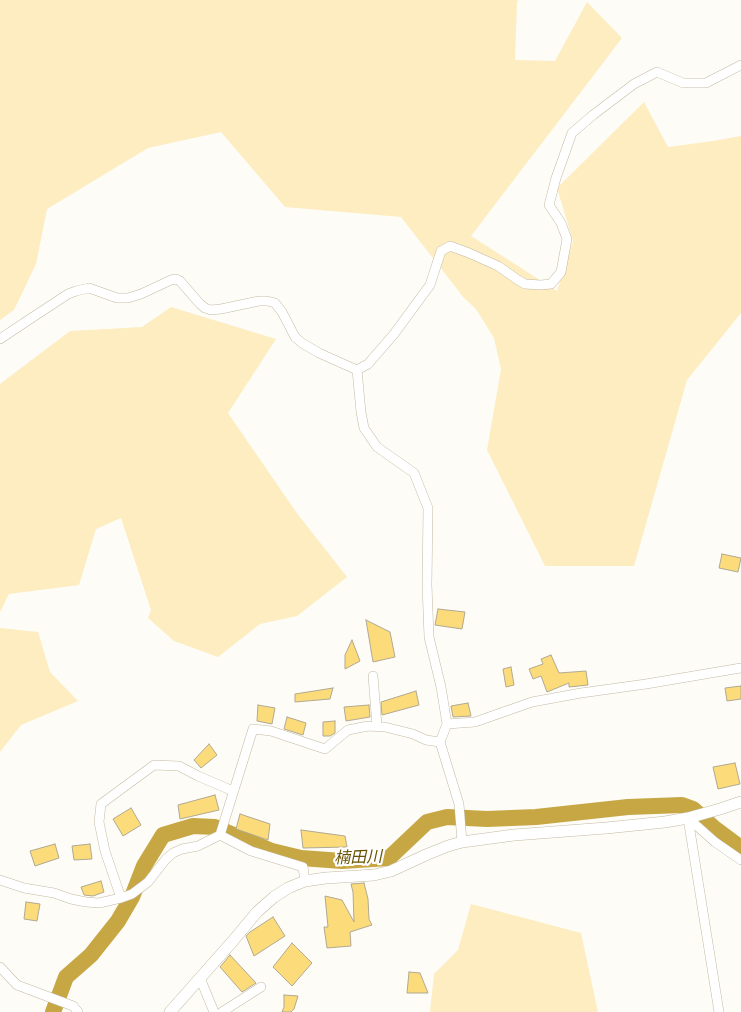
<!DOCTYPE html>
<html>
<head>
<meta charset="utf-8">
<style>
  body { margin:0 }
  canvas { display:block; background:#fdfcf7 }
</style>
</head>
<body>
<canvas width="741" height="1012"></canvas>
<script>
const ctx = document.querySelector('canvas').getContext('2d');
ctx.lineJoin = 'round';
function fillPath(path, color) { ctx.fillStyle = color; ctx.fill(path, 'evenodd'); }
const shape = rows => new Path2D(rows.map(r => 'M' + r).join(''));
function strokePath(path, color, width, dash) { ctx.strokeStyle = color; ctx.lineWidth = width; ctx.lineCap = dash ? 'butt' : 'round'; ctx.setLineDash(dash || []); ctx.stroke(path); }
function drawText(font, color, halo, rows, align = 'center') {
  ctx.font = font + ' Helvetica,"Noto Sans JP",sans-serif'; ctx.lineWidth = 4.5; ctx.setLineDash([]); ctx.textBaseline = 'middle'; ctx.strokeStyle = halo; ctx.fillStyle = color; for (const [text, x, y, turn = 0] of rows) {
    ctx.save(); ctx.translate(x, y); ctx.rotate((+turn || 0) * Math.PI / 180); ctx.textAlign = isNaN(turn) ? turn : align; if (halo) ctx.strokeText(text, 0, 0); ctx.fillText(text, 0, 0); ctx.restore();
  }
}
fillPath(shape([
  [0,0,519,0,517,1,515,60,555,61,587,2,622,38,471,236,557,291,573,241,557,188,644,102,668,147,713,141,741,136,741,313,687,380,634,566,545,566,487,450,501,369,494,338,476,309,464,298,401,217,285,207,221,132,148,148,47,209,36,264,14,310,0,320],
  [171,307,276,339,228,413,296,512,347,577,297,616,260,624,218,657,174,641,148,618,151,610,121,518,96,529,79,585,9,594,0,612,0,384,70,331,142,327],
  [0,628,38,632,50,672,78,701,21,725,0,752],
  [471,904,581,933,598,1012,430,1012,434,974,458,950]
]), '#fdedc0');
strokePath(shape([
  [53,1012,66,977,91,955,118,921,132,897,144,866,163,835,193,826,215,827,272,851,301,858,342,861,389,858,427,822,447,817,487,819,536,817,628,807,682,805,693,809,714,828,741,848]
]), '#c7a744', 16);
const building = shape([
  [722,554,741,558,738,572,719,568,722,554],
  [438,609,465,612,462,629,435,625,438,609],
  [366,620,390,632,395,657,373,662,366,620],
  [352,640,360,661,345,669,345,655,352,640],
  [551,655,559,673,586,671,588,685,569,687,569,683,547,692,541,676,533,679,529,669,543,664,541,659,551,655],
  [511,667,514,685,506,687,503,669,511,667],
  [741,686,741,699,727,701,725,688,741,686],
  [333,688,330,699,295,702,295,694,333,688],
  [416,691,419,705,382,715,381,702,416,691],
  [468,703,471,716,453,717,451,706,468,703],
  [258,705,275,708,272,724,257,721,258,705],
  [369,705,370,717,346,721,344,707,369,705],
  [287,717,306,723,303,735,284,729,287,717],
  [335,721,335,733,330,736,323,736,323,722,335,721],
  [209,744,217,755,201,768,194,760,209,744],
  [735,763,740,784,718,789,713,767,735,763],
  [215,795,219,810,180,819,178,805,215,795],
  [131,808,141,825,123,836,113,819,131,808],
  [240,814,270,824,268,840,236,829,240,814],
  [301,830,345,836,347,847,303,848,301,830],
  [55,844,59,858,35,866,30,851,55,844],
  [90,844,92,859,74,860,72,846,90,844],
  [101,881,104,892,93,896,84,895,81,887,101,881],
  [364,883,368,899,369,919,372,925,350,932,351,946,327,948,324,927,328,927,325,896,342,900,354,922,353,892,351,884,364,883],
  [26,902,40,904,37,921,24,919,26,902],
  [273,917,285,936,254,956,246,936,250,932,273,917],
  [292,943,312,963,292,986,273,967,292,943],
  [230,955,256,983,242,992,220,967,230,955],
  [409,972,420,973,428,993,407,993,409,972],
  [284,995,298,996,294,1009,291,1012,282,1012,284,1007,284,995]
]);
fillPath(building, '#fcdb7a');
strokePath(building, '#b1a991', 1);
const minor = shape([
  [0,339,30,319,68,294,76,291,89,288,117,298,128,298,141,294,171,280,176,279,180,281,200,304,205,308,211,310,221,309,259,301,267,301,275,303,282,312,295,337,302,343,319,353,357,370,368,364,394,334,430,285,441,251,450,246,469,253,498,266,518,280,525,284,541,285,551,284,561,272,567,239,561,223,549,205,556,178,572,133,593,115,634,84,657,72,683,83,706,83,741,65],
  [357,370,361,412,364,428,377,447,414,473,428,508,427,585,429,637,441,687,447,724,440,742,459,804,462,842],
  [373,676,377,726],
  [447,724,475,722,532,702,581,693,646,684,741,668],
  [688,818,719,1012],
  [688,818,715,842,741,860],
  [220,835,251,851,303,867,305,881],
  [0,880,24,888,54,893,71,899,86,902,99,903,121,898,132,894,148,882,166,859,173,853,182,849,198,846,220,835,253,729,271,731,325,749,348,730,368,726,385,727,413,734,426,740,440,742],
  [121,898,105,851,99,822,101,804,154,765,179,766,198,776,233,791],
  [0,967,17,985,73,1006,78,1012],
  [200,978,214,1012],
  [222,1012,261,987]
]);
const tertiary = shape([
  [170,1012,232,942,257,912,274,897,288,888,305,881,326,878,374,875,391,871,428,854,448,846,462,842,514,835,606,828,665,822,688,818,720,809,741,802]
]);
strokePath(minor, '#c3baa2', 10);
strokePath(tertiary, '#c3baa2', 12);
strokePath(minor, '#fff', 9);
strokePath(tertiary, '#fff', 11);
drawText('italic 16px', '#685302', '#fff', [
  ["楠田川",358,858,-2]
]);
</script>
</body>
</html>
